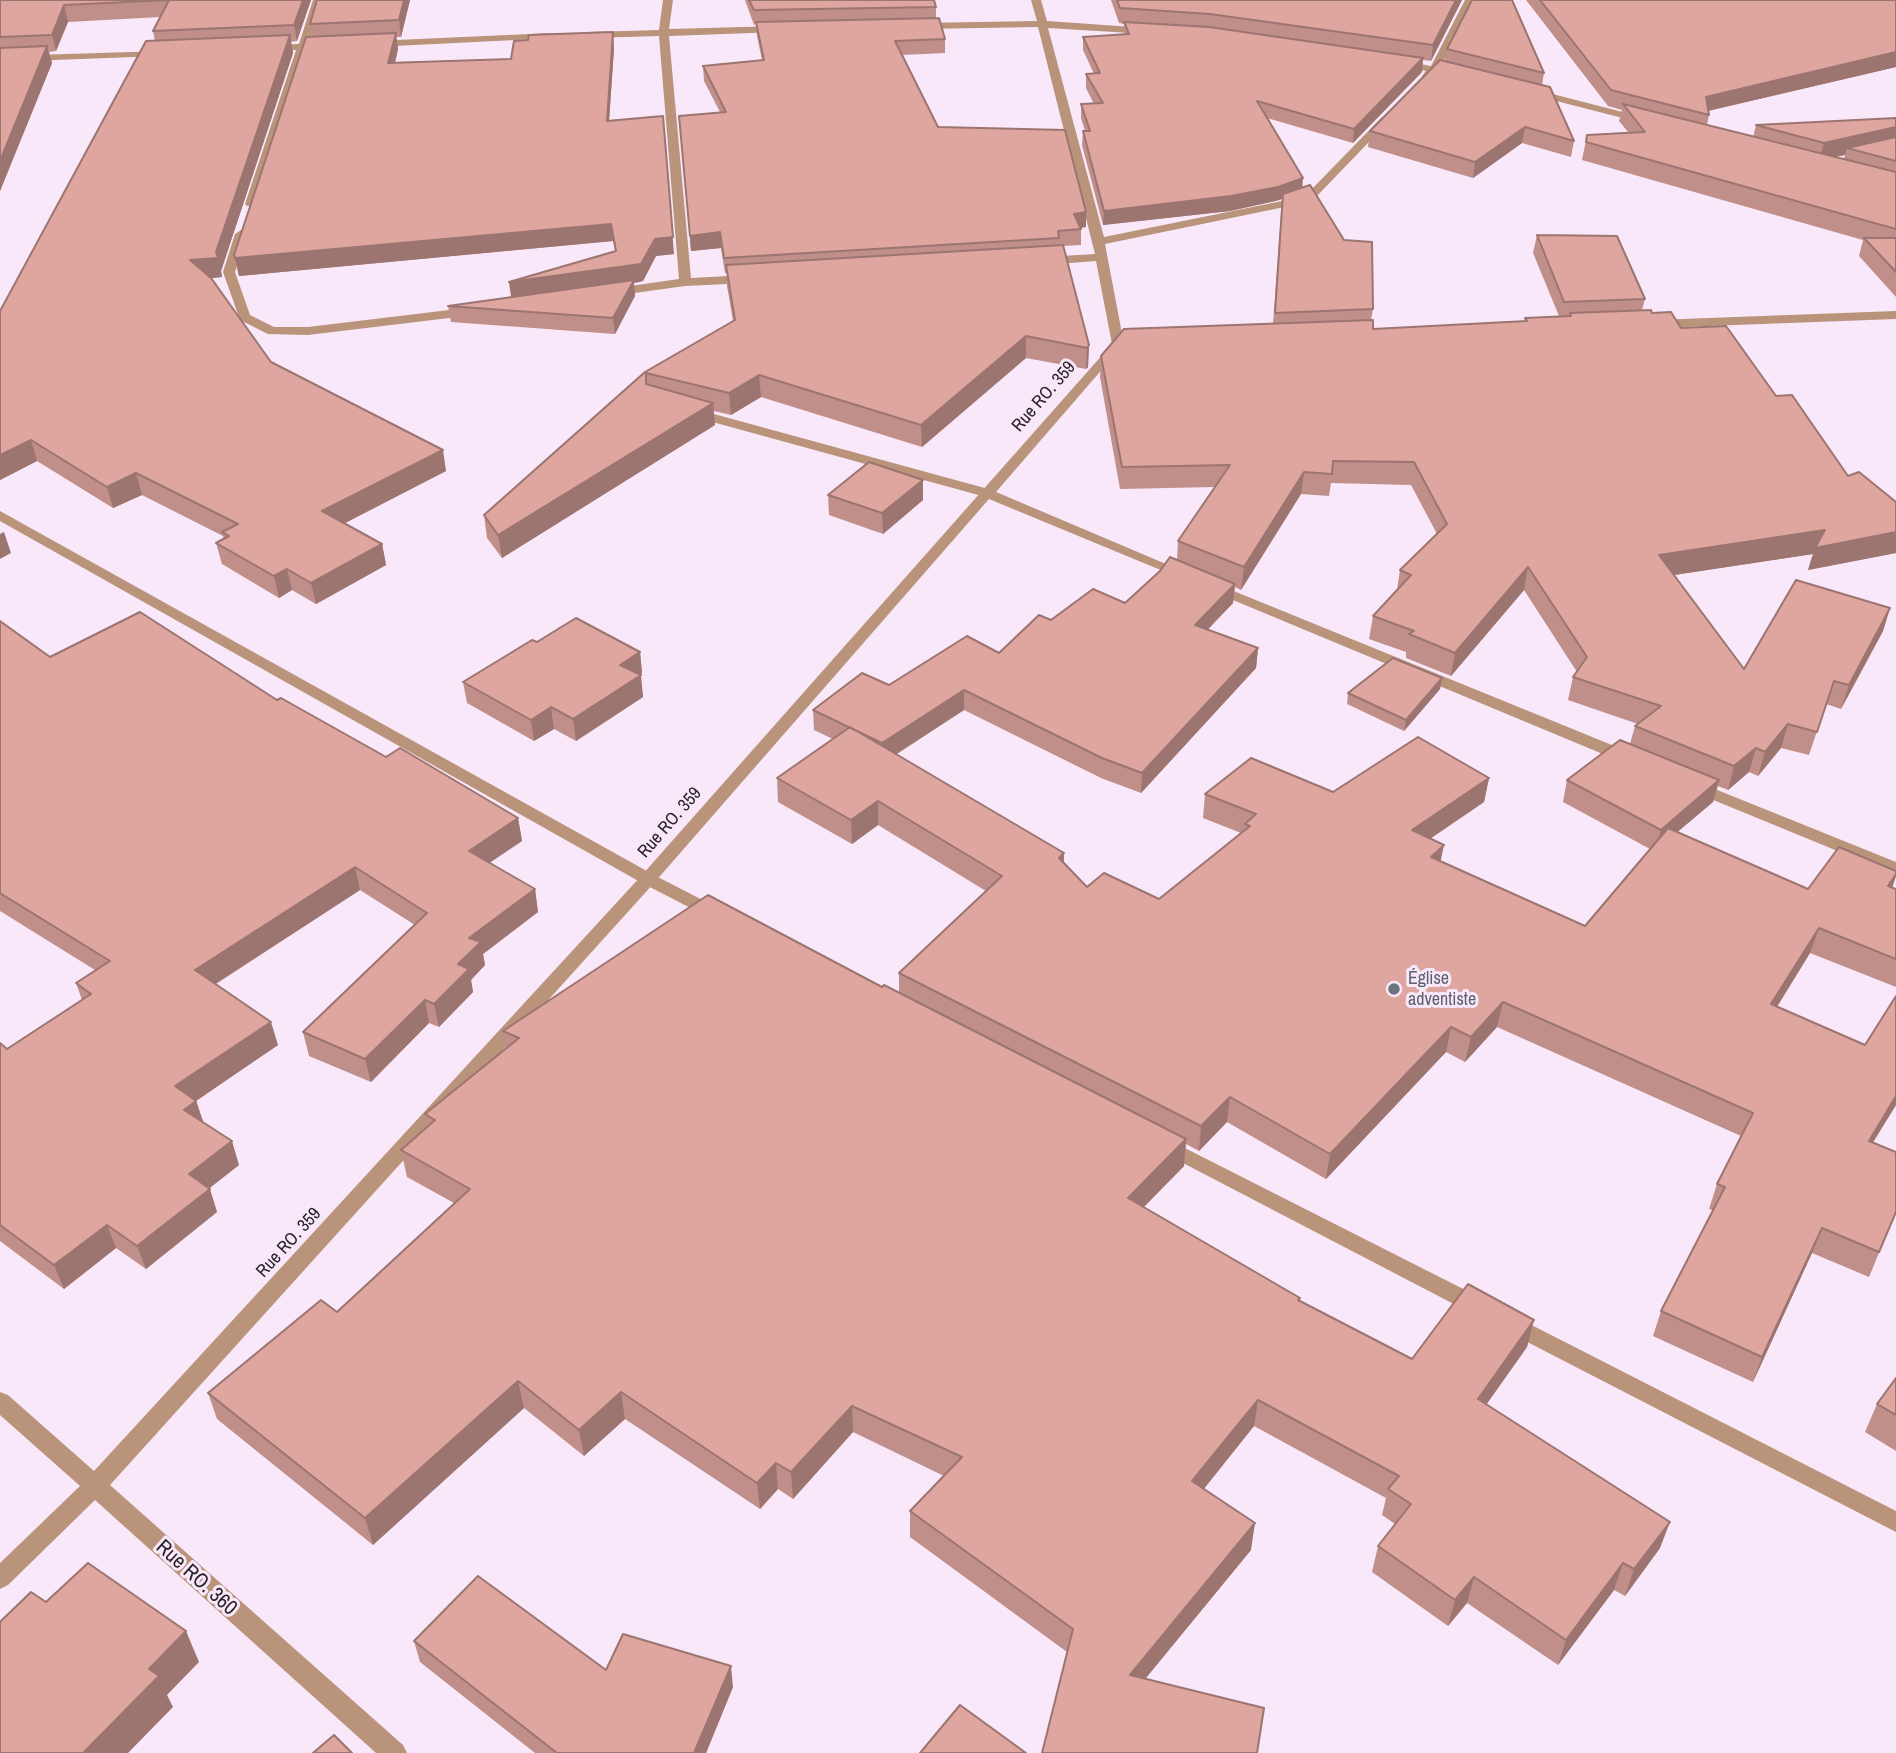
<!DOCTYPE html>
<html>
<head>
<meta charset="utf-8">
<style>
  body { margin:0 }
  canvas { display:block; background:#f8e8f9 }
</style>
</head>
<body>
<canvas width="1896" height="1753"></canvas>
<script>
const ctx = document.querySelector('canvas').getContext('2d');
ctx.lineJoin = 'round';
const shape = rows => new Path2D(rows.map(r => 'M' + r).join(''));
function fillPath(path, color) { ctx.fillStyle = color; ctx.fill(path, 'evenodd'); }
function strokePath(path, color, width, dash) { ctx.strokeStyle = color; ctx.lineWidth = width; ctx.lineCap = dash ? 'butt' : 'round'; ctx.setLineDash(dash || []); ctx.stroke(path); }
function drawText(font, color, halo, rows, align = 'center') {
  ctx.font = font + ' "Archivo Narrow",sans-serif'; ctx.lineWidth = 6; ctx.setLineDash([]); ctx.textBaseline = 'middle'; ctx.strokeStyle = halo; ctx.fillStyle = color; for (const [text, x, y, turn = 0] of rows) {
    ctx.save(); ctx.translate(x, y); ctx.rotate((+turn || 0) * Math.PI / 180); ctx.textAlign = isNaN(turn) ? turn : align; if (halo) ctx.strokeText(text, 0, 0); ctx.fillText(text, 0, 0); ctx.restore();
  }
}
fillPath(shape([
  [692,408,992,490,994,493,987,497,982,496,687,415,685,412,692,408]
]), '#ba947a');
fillPath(shape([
  [313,0,323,0,309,44,325,43,330,46,325,49,307,50,257,204,247,206,245,204,296,50,269,51,264,48,269,45,299,44,313,0],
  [663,0,673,0,669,29,780,26,785,29,780,32,669,36,691,278,748,275,754,279,748,283,685,286,613,296,609,295,609,289,679,279,659,36,591,38,586,35,591,32,659,30,663,0],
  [1031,0,1041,0,1047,21,1147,28,1152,31,1147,34,1048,28,1104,237,1297,198,1308,193,1382,117,1391,119,1316,197,1304,203,1105,244,1124,344,996,492,1192,575,1185,579,1180,578,989,499,654,883,110,1485,403,1745,407,1753,376,1753,95,1500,8,1585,0,1589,0,1563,80,1486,0,1415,0,1392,8,1395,94,1471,642,875,1112,344,1096,261,1045,265,1039,261,1045,257,1095,254,1038,27,920,29,915,26,920,23,1037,21,1031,0],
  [1465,0,1475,0,1441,67,1459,71,1459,75,1436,73,1427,79,1422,76,1426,71,1396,65,1396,61,1400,60,1431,66,1465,0],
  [552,33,557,36,556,38,374,47,369,44,374,41,552,33],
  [165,51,166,53,161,56,0,62,0,56,165,51],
  [1533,89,1646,118,1647,120,1642,123,1529,94,1528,92,1533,89],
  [241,230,247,234,235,272,250,315,274,327,308,327,474,307,480,311,474,315,308,335,268,334,240,320,223,272,235,234,241,230],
  [1896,311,1896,319,1655,328,1649,324,1655,320,1896,311],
  [1214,583,1634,754,1636,758,1628,763,1622,762,1209,590,1207,587,1209,584,1214,583],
  [1695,781,1896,862,1896,875,1689,790,1687,786,1695,781]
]), '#ba947a');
fillPath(shape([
  [0,511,654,875,720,909,723,913,720,917,708,917,642,883,0,521,0,511],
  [1165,1138,1487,1301,1490,1307,1487,1313,1479,1316,1471,1313,1158,1150,1155,1145,1158,1140,1165,1138],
  [1510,1314,1896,1511,1896,1532,1502,1329,1499,1323,1502,1317,1510,1314]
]), '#ba947a');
fillPath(shape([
  [0,0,311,0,297,41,291,42,293,53,221,271,222,277,212,278,271,362,446,471,344,523,382,544,386,565,316,604,292,590,279,598,222,564,216,543,224,539,223,536,142,495,113,508,37,461,0,480,155,41,153,31,160,17,68,22,56,51,49,52,52,63,0,191],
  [410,0,401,37,396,37,398,49,395,63,511,59,614,48,609,120,674,254,656,256,643,281,634,283,635,296,615,334,451,322,448,306,511,297,509,282,615,251,613,241,239,276,234,255,312,37,310,24],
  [745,0,934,0,936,7,936,18,945,39,945,53,902,55,938,127,1086,227,1081,228,1081,245,1063,246,1089,345,1088,367,1086,369,1026,358,922,447,761,397,731,415,714,411,715,425,502,558,487,538,484,515,645,372,733,321,727,286,727,273,725,273,721,248,691,251,679,116,720,112,704,81,703,66,762,60,757,36,756,24,754,25],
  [1111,0,1462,0,1431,61,1423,60,1422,72,1353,143,1267,118,1302,187,1373,309,1371,320,1373,329,1524,321,1525,318,1559,316,1533,253,1537,235,1645,299,1642,310,1652,313,1681,328,1776,396,1848,476,1896,502,1896,553,1808,570,1813,554,1674,575,1744,669,1890,608,1883,631,1841,709,1826,704,1809,755,1781,748,1758,776,1749,772,1728,790,1718,786,1713,802,1677,832,1808,889,1896,871,1896,876,1892,888,1896,889,1896,987,1810,953,1777,1007,1865,1045,1896,996,1896,1105,1873,1142,1896,1212,1869,1277,1812,1253,1753,1382,1653,1336,1661,1311,1713,1210,1709,1209,1717,1184,1741,1136,1497,1027,1465,1062,1446,1052,1326,1179,1227,1122,1199,1151,1186,1144,1184,1166,1144,1207,1300,1298,1299,1301,1412,1359,1534,1320,1527,1347,1486,1405,1660,1548,1625,1596,1614,1590,1558,1665,1467,1603,1448,1626,1372,1572,1378,1546,1395,1524,1382,1515,1386,1498,1254,1426,1204,1489,1251,1550,1145,1679,1257,1753,1067,1652,910,1537,910,1511,944,1476,853,1432,793,1499,778,1489,760,1509,625,1419,584,1456,524,1408,373,1545,217,1419,208,1393,337,1312,454,1203,407,1177,401,1150,428,1126,425,1114,506,1048,503,1031,882,987,899,993,899,973,986,891,878,825,852,844,778,802,777,778,833,739,814,730,813,710,889,685,999,653,1051,620,1125,603,1177,560,1178,541,1215,487,1120,489,1100,377,1101,356,1273,324,1282,199,1230,211,1103,225,1082,145,1083,131,1085,131,1081,118,1081,104,1094,104,1086,88,1086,74,1094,74,1083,50,1083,37,1124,34,1124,24,1119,23],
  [1331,483,1411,485,1437,534,1400,570,1397,590,1373,616,1369,639,1406,652,1406,658,1451,676,1524,590,1577,672,1573,677,1568,700,1638,724,1635,726,1630,744,1567,780,1563,802,1650,849,1585,926,1441,861,1430,838,1484,802,1489,778,1333,792,1205,794,1203,818,1241,833,1159,899,1087,887,1064,862,1064,853,896,754,964,710,1101,778,1141,793,1256,668,1258,648,1207,630,1233,603,1235,587,1241,590,1301,494,1329,496],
  [1526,0,1896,0,1896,67,1708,111,1709,115,1707,125,1753,137,1756,125,1896,118,1896,297,1859,256,1863,240,1582,160,1587,135,1628,132,1619,121,1622,110,1608,106],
  [1845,155,1844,159,1834,157],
  [1447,49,1544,73,1542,85,1574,141,1571,157,1522,143,1473,178,1368,147,1370,131,1445,61],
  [923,480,923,500,883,534,829,515,828,495],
  [0,621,50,657,277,700,386,757,518,818,522,841,489,863,535,889,538,912,483,954,485,965,471,980,473,992,439,1027,429,1023,371,1082,309,1056,303,1032,415,925,360,890,216,984,278,1045,196,1100,203,1122,239,1165,209,1188,217,1212,146,1269,116,1248,64,1289,0,1241,0,1043,7,1049,82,1000,76,983,95,970,0,911],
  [537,642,640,652,642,673,640,675,643,697,576,741,554,729,534,741,467,703,463,682],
  [1442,678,1440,689,1404,731,1347,704,1348,693],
  [1896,1378,1896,1451,1865,1432,1877,1404],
  [414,1641,606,1670,733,1687,706,1753,535,1753,420,1662]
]), '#c08f8a');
fillPath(shape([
  [303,0,311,0,297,41,294,25],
  [404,0,410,0,401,37,399,20],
  [1456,0,1462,0,1431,61,1433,45],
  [64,5,68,22,56,51,52,35],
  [613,32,614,48,608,137,607,121],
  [396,33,398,49,391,79,388,63],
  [290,35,293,53,221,271,222,277,195,280,190,260,216,252],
  [47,46,52,63,0,191,0,161],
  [1896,52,1896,67,1703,112,1706,97],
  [1423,58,1422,72,1353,143,1354,129],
  [663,116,674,254,656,256,643,281,634,283,635,296,615,334,613,318,512,300,509,282,641,264],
  [1525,127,1522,143,1473,178,1475,162],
  [1896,127,1896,143,1847,148,1845,155,1819,160,1824,143],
  [1303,178,1302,192,1276,201,1230,211,1103,225,1104,211],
  [1086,212,1086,227,1073,229,1074,214],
  [611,224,613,241,239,276,235,258],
  [720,232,721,248,691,251,690,236],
  [1026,336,1026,358,922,447,921,425],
  [1089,345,1088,367,1086,369,1087,348],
  [759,375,761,397,731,415,729,393],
  [713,403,715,425,502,558,498,535],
  [31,440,37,461,0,480,0,455],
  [443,450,446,471,326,533,322,511],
  [1304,472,1301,494,1241,590,1244,567],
  [136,473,142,495,113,508,107,487],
  [923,480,923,500,883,534,882,513],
  [1825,530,1896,532,1896,553,1808,570,1813,554,1654,578,1659,555],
  [4,532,11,553,0,559,0,534],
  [382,544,386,565,316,604,311,583],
  [1528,567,1524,590,1451,676,1455,653],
  [287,569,292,590,279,598,274,576],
  [1235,584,1233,603,1193,645,1195,625],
  [1890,608,1883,631,1841,709,1849,685],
  [1258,648,1256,668,1141,793,1142,773],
  [640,652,642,673,623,686,620,665],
  [641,675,643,697,576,741,573,719],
  [1442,678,1440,689,1404,731,1406,720],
  [964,690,964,710,883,763,882,743],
  [551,707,554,729,534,741,531,720],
  [1788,724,1781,748,1758,776,1765,752],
  [1756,748,1749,772,1728,790,1734,766],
  [1489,778,1484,802,1408,854,1412,830],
  [1719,780,1713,802,1655,851,1661,830],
  [878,801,878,825,852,844,851,820],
  [518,818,522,841,473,874,469,851],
  [1444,845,1439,869,1431,857],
  [1064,853,1063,877,1059,858],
  [355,867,360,890,201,993,195,970],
  [1896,874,1896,876,1889,896,1888,886],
  [535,889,538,912,483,954,485,965,471,980,473,992,439,1027,434,1004,469,938],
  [1819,928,1810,953,1763,1029,1771,1004],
  [425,1000,429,1023,371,1082,365,1059],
  [1503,1002,1497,1027,1465,1062,1471,1037],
  [271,1022,278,1045,183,1110,175,1086],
  [1451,1027,1446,1052,1326,1179,1330,1154],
  [1896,1096,1896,1105,1859,1165,1869,1141],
  [1230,1097,1227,1122,1199,1151,1201,1126],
  [196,1101,204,1124,184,1110],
  [1186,1139,1184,1166,1126,1225,1128,1198],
  [232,1141,239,1165,197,1198,189,1174],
  [210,1189,217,1212,146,1269,137,1246],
  [107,1225,116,1248,64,1289,54,1265],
  [1822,1228,1812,1253,1753,1382,1762,1357],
  [1534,1320,1527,1347,1471,1426,1478,1399],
  [518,1381,524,1408,373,1545,365,1518],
  [621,1392,625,1419,584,1456,579,1430],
  [1258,1400,1254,1426,1189,1507,1192,1481],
  [852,1406,853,1432,793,1499,791,1472],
  [776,1463,778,1489,760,1509,757,1483],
  [1670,1522,1660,1548,1625,1596,1634,1569],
  [1255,1523,1251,1550,1127,1701,1130,1675],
  [1623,1563,1614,1590,1558,1665,1566,1640],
  [1474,1577,1467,1603,1448,1626,1455,1600],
  [186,1631,199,1662,167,1695,173,1707,128,1753,83,1753,149,1669],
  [731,1666,733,1687,706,1753,694,1753]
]), '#9c7470');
const building = shape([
  [0,0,303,0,294,25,153,31,169,0,64,5,52,35,0,37,0,0],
  [317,0,404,0,399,20,310,24,317,0],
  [749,0,934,0,936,7,754,10,749,0],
  [1117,0,1456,0,1433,45,1210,14,1120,8,1117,0],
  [1472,0,1512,0,1544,73,1447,49,1472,0],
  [1540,0,1896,0,1896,52,1706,97,1709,115,1611,90,1540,0],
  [939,18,945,39,895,41,938,127,1065,130,1086,212,1074,214,1081,229,1058,231,1059,238,724,258,720,232,690,236,679,116,726,112,703,66,764,60,756,22,939,18],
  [1124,22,1209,27,1423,58,1354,129,1257,101,1303,178,1278,187,1231,196,1104,211,1083,131,1090,131,1081,104,1103,103,1086,74,1100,73,1083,37,1129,34,1124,22],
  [613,32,607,121,663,116,673,237,655,239,641,264,509,282,616,251,611,224,235,258,234,255,306,37,396,33,388,63,511,59,514,41,528,40,529,35,613,32],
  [290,35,216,252,218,258,190,260,211,278,271,362,443,450,322,511,382,544,311,583,287,569,274,576,216,543,229,536,222,532,238,524,136,473,107,487,31,440,0,455,0,311,146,41,290,35],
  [47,46,0,161,0,48,47,46],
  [1440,60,1550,87,1574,141,1525,127,1475,162,1370,131,1440,60],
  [1623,104,1896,172,1896,229,1586,142,1587,135,1645,132,1623,104],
  [1896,118,1896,127,1824,143,1756,125,1896,118],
  [1896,137,1896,161,1847,148,1896,137],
  [1310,185,1344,240,1372,242,1373,309,1275,313,1283,194,1310,185],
  [1537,235,1617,236,1645,299,1564,302,1537,235],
  [1864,238,1896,238,1896,272,1864,238],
  [1063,245,1089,345,1087,348,1026,336,921,425,759,375,729,393,646,373,646,384,713,403,498,535,484,515,645,372,735,320,726,265,1063,245],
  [634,280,613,318,448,306,634,280],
  [1651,310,1652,313,1671,312,1681,328,1726,326,1776,396,1792,395,1848,476,1859,472,1896,502,1896,532,1815,548,1825,530,1659,555,1744,669,1796,580,1890,608,1849,685,1834,681,1817,732,1788,724,1765,752,1756,748,1734,766,1635,726,1661,706,1573,677,1587,657,1528,567,1455,653,1409,634,1414,631,1373,616,1411,575,1400,570,1447,524,1414,462,1333,461,1332,474,1304,472,1244,567,1178,541,1230,465,1122,467,1101,356,1124,329,1373,320,1373,329,1527,321,1525,318,1571,316,1570,313,1651,310],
  [869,462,923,480,882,513,828,495,869,462],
  [1170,557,1235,584,1195,625,1258,648,1142,773,1102,758,964,690,882,743,813,710,862,673,889,685,967,636,999,653,1039,615,1051,620,1093,589,1125,603,1160,571,1170,557],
  [140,612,277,700,281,698,386,757,400,748,518,818,469,851,535,889,469,938,481,942,458,964,469,969,434,1004,425,1000,365,1059,303,1032,427,913,355,867,195,970,271,1022,175,1086,196,1101,184,1110,232,1141,189,1174,210,1189,137,1246,107,1225,54,1265,0,1225,0,1043,7,1049,91,994,76,983,110,961,0,893,0,621,50,657,140,612],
  [576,618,640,652,620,665,641,675,573,719,551,707,531,720,463,682,532,640,537,642,576,618],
  [1393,658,1442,678,1406,720,1348,693,1393,658],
  [850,727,1064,853,1059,858,1087,887,1104,873,1159,899,1250,826,1245,824,1256,814,1205,794,1251,758,1333,792,1418,737,1489,778,1412,830,1444,845,1431,857,1585,926,1668,828,1808,889,1839,847,1896,871,1896,874,1888,886,1896,889,1896,959,1819,928,1771,1004,1865,1045,1896,996,1896,1096,1869,1141,1896,1152,1896,1212,1879,1252,1822,1228,1762,1357,1661,1311,1725,1187,1717,1184,1753,1113,1503,1002,1471,1037,1451,1027,1330,1154,1230,1097,1201,1126,899,973,1002,876,878,801,851,820,777,778,850,727],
  [1620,740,1719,780,1661,830,1567,780,1620,740],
  [708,895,882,987,884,985,1186,1139,1128,1198,1300,1298,1298,1300,1412,1359,1468,1284,1534,1320,1478,1399,1670,1522,1634,1569,1623,1563,1566,1640,1474,1577,1455,1600,1378,1546,1411,1504,1388,1489,1399,1476,1258,1400,1192,1481,1255,1523,1130,1675,1264,1708,1257,1753,1042,1753,1073,1629,910,1511,962,1457,852,1406,791,1472,776,1463,757,1483,621,1392,579,1430,518,1381,365,1518,208,1393,321,1300,337,1312,470,1189,401,1150,435,1120,425,1114,519,1038,503,1031,708,895],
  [1896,1378,1896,1415,1877,1404,1896,1378],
  [88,1563,186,1631,149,1669,159,1676,83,1753,0,1753,0,1622,31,1592,46,1602,88,1563],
  [478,1576,606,1670,623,1634,731,1666,694,1753,557,1753,414,1641,478,1576],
  [960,1705,1026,1753,920,1753,960,1705],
  [334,1735,352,1753,313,1753,334,1735]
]);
fillPath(building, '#dfa6a0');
strokePath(building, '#9c7470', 2);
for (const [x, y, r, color] of [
  [1394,989,7,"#6b7280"]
]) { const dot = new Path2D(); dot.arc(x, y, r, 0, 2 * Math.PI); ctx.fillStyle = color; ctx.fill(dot); strokePath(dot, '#f8e8f9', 2.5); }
drawText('18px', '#282329', '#f8e8f9', [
  ["Rue RO. 359",1044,397,-49],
  ["Rue RO. 359",670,823,-49],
  ["Rue RO. 359",289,1243,-48]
]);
drawText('18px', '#5b616d', '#f8e8f9', [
  ["Église",1408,979],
  ["adventiste",1408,1000]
], 'left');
drawText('21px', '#282329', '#f8e8f9', [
  ["Rue RO. 360",196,1578,42]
]);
</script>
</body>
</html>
